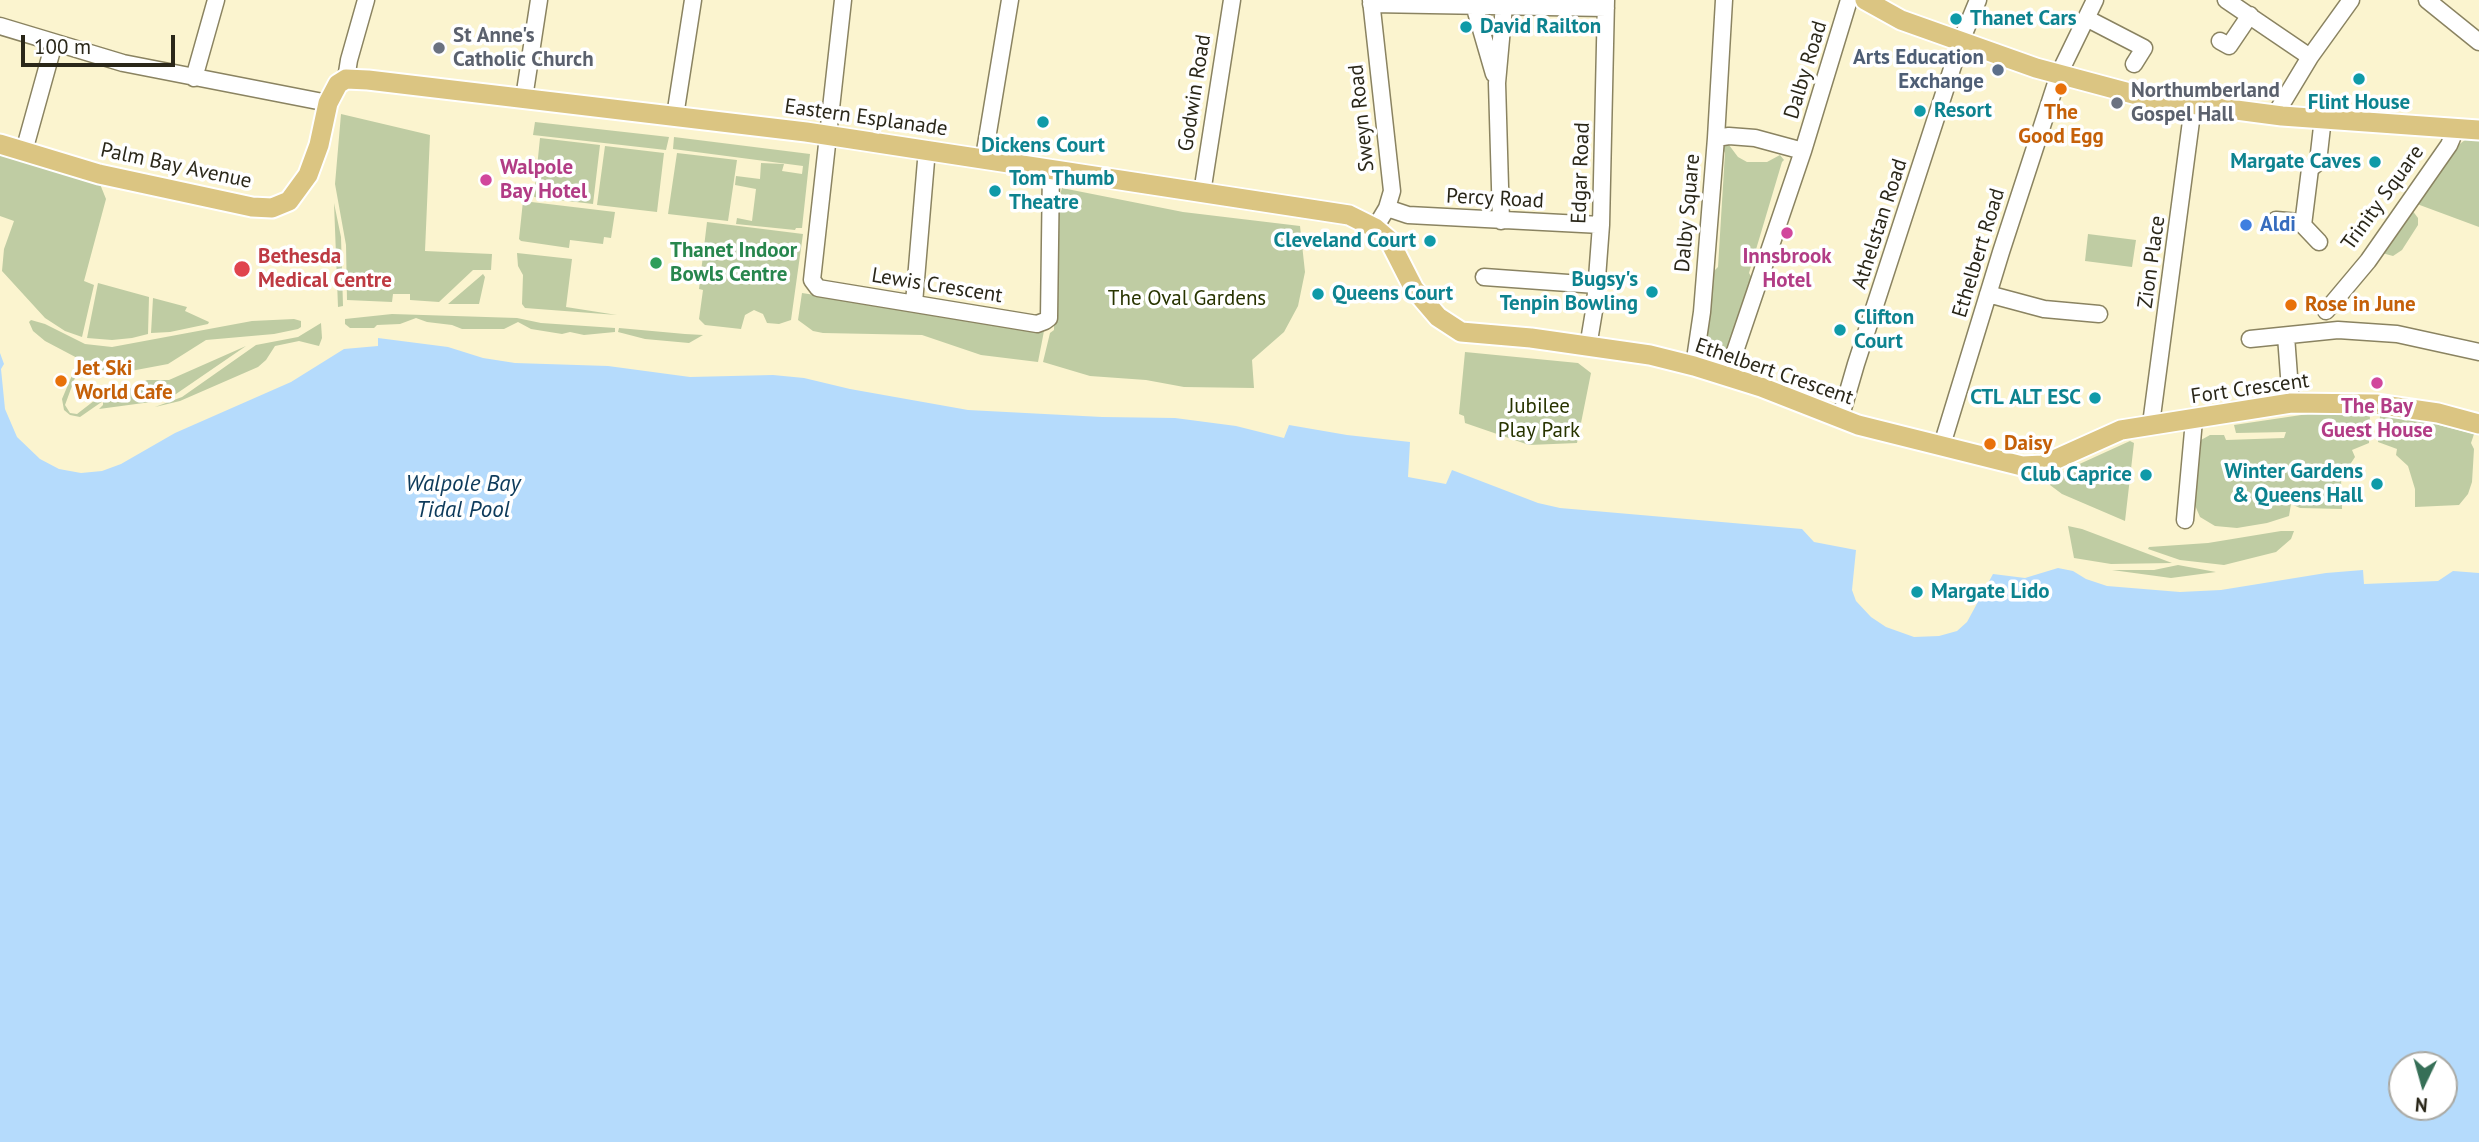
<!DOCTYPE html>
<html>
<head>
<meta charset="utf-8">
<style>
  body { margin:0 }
  #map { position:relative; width:2479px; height:1142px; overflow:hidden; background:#fbf4cf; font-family:"PT Sans",sans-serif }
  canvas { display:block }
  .north { position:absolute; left:2388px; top:1051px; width:70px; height:70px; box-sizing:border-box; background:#fff; border:2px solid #aaa9a3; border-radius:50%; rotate:185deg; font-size:19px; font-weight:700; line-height:28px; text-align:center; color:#2a2719 }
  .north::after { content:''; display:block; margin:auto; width:24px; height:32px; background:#366f57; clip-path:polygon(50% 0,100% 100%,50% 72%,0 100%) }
  .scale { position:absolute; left:21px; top:35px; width:154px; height:32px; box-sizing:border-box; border:4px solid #2a2719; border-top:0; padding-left:9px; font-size:21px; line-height:24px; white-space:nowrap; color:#2a2719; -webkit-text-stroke:5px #fff; paint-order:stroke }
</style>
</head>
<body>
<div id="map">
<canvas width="2479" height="1142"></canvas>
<div class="north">N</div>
<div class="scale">100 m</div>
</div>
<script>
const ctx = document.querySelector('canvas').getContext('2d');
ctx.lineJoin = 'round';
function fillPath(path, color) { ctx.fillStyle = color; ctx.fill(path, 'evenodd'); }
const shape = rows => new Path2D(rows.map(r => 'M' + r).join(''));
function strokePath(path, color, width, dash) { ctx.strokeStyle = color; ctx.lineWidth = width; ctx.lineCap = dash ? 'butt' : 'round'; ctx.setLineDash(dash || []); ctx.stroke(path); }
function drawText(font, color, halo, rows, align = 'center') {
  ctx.font = font + ' "PT Sans",sans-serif'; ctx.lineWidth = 7; ctx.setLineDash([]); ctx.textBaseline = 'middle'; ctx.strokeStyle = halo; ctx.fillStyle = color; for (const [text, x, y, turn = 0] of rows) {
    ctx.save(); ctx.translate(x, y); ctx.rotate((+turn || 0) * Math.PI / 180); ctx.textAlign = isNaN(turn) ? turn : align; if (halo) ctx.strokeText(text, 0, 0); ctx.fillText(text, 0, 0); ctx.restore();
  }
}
fillPath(shape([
  [341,114,430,135,425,251,492,254,491,270,473,270,439,302,410,300,410,294,393,294,392,302,347,300,346,245,335,184],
  [535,122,669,137,666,150,533,135],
  [674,137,810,154,802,228,796,228,795,230,736,224,737,218,752,221,756,189,735,185,736,176,760,179,761,163,784,164,782,171,802,174,803,166,673,149],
  [540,138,600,145,593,204,534,197],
  [2472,138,2479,139,2479,227,2417,204,2457,146,2465,140],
  [1729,145,1738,157,1747,162,1767,162,1780,155,1784,160,1782,162,1749,273,1752,278,1722,364,1705,359,1714,271,1718,267,1725,153,1723,149,1724,146],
  [605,146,664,153,657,212,597,205],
  [677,153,737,160,728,221,668,214],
  [0,155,100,184,106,199,84,281,94,285,82,337,65,331,45,318,2,271,4,249,14,221,0,216],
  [1062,188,1183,212,1300,226,1305,272,1298,306,1284,332,1252,360,1254,388,1184,387,1146,380,1090,376,1043,362,1050,333,1054,330,1055,212],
  [523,201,615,212,611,238,604,237,603,244,570,240,569,248,521,241,519,239],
  [334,203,341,237,343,306,338,307],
  [2412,210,2418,218,2418,225,2402,250,2393,256,2382,253],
  [707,222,803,234,791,320,779,324,767,323,763,314,754,310,745,315,741,329,705,325,699,319,703,290,699,289],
  [2088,234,2136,240,2132,267,2085,261],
  [517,253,572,259,566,307,617,315,525,308,522,304,523,275,518,266],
  [483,274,485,277,479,304,448,304],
  [98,283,149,297,148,334,132,338,112,340,87,338],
  [802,293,1044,331,1038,362,981,355,922,335,823,333,813,331,798,320],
  [153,298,187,307,185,311,209,322,208,324,170,332,151,333],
  [392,314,517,318,541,323,615,328,615,332,584,335,570,332,562,334,531,329,518,322,504,329,462,329,452,325,427,322,416,318,400,324,377,325,374,328,350,328,345,324,345,319],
  [294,319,301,321,301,327,298,329,274,334,206,340,168,364,120,373,100,370,45,341,33,331,29,322,31,320,45,324,85,344,112,347,252,321],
  [321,323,322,338,319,346,299,341,275,346,266,360,258,367,180,401,155,407,182,397,256,345,298,337],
  [619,328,685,334,703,335,689,343,645,339,618,332],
  [246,346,176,394,151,402,99,409,103,405,103,401,80,417,70,415,64,410,62,399,73,373,76,375,65,405,70,413,77,414,108,390,127,390,147,380,169,380],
  [1465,352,1578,363,1591,373,1577,443,1529,445,1465,423,1464,416,1459,414],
  [2308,414,2370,414,2369,443,2352,450,2355,457,2341,478,2342,509,2300,508,2291,504,2289,516,2267,523,2237,528,2215,526,2200,517,2194,503,2201,440,2210,435,2224,435,2226,440,2284,438,2286,432,2236,433,2234,425],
  [2380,416,2427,422,2474,434,2471,443,2474,449,2472,482,2468,494,2459,505,2415,507,2415,489,2408,466,2396,455,2397,449,2378,442],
  [2130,441,2134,443,2125,521,2062,494,2050,485,2049,480,2051,477],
  [2068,526,2082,529,2172,563,2111,564,2074,558],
  [2281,531,2294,531,2291,539,2276,552,2224,565,2180,560,2148,549,2149,547,2208,543],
  [2178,565,2216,572,2171,578,2112,570,2154,570]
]), '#bfcca3');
fillPath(shape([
  [378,338,448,347,483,358,515,363,608,366,690,377,773,375,804,378,850,389,968,410,1102,417,1175,418,1236,426,1284,438,1289,425,1347,435,1410,442,1408,477,1446,484,1452,470,1538,503,1560,508,1802,529,1814,542,1856,550,1852,590,1856,601,1871,617,1886,627,1914,637,1939,636,1957,631,1967,622,1993,574,2025,578,2058,568,2073,571,2086,579,2107,586,2180,592,2221,590,2326,573,2363,570,2364,584,2438,581,2453,571,2479,573,2479,1142,0,1142,0,353,4,364,1,369,5,409,17,437,40,459,59,469,81,473,102,471,121,464,175,433,291,382,344,349,378,346],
  [2444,1065,2444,1107,2402,1107,2402,1065]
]), '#b5dbfc');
const minor = shape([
  [843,0,812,280,818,288,1037,324,1045,321,1049,318,1051,168],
  [1371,0,1392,191,1387,208,1375,228],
  [2226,0,2310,57],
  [2427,0,2479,42],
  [1371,4,1606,8],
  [1474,5,1494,74],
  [2086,18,2144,48,2134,64],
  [0,26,123,63,328,103],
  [2220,41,2229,46,2250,15],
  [194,78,216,0],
  [346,79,349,60,366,0],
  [524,98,539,0],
  [2275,115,2310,57,2351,0],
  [675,116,693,0],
  [1716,138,1729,136,1755,138,1803,151],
  [24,151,54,43],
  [984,157,1010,0],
  [1202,193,1232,0],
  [1387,208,1408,215,1601,225],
  [2276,220,2300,222,2319,242],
  [1501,221,1497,83,1504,6],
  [2303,225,2310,169,2318,162,2323,118],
  [1484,277,1596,285],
  [1988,294,2044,309,2099,314],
  [914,303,927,149],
  [2326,311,2368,261,2449,145,2452,138,2453,129],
  [2286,336,2291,403],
  [2250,339,2338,330,2397,334,2479,352],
  [1588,347,1595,305,1601,225,1606,0],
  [1694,366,1702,312,1716,138,1724,0],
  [1727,375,1803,151,1849,0],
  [1840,419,1856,364,1961,41,1978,0],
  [2151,424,2193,106],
  [1942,445,2001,252,2059,74,2095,0],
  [2185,520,2194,420]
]);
const major = shape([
  [1865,0,1901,20,2036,68,2152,99,2282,116,2479,130],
  [0,144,99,174,252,207,272,208,289,201,308,175,319,145,328,103,338,84,346,79,368,80,806,132,1349,215,1375,228,1389,240,1414,289,1438,317,1461,332,1531,338,1650,355,1694,366,1761,387,1858,425,2022,466,2043,465,2121,430,2291,403,2376,404,2438,413,2479,424]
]);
strokePath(minor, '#8a8361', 19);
strokePath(major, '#fff', 23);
strokePath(minor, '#fff', 16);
strokePath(major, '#dbc582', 19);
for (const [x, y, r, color] of [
  [1956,19,7,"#0f9aa8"],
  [1466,27,7,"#0f9aa8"],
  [439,48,7,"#6b7280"],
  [1998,70,7,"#5c6f8a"],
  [2359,79,7,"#0f9aa8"],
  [2061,89,7,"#e8710a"],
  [2117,103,7,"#6b7280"],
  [1920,111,7,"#0f9aa8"],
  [1043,122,7,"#0f9aa8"],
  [2375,162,7,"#0f9aa8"],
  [486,180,7,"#d1479c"],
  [995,191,7,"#0f9aa8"],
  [2246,225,7,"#3f7fe0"],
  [1787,233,7,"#d1479c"],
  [1430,241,7,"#0f9aa8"],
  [656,263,7,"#2e9e5b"],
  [242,269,9,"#e0444e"],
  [1652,292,7,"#0f9aa8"],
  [1318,294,7,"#0f9aa8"],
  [2291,305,7,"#e8710a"],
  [1840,330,7,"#0f9aa8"],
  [61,381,7,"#e8710a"],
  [2377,383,7,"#d1479c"],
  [2095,398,7,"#0f9aa8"],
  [1990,444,7,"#e8710a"],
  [2146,475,7,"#0f9aa8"],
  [2377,484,7,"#0f9aa8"],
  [1917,592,7,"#0f9aa8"]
]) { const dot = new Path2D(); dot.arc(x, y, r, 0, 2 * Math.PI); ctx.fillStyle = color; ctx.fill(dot); strokePath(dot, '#fff', 2.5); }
drawText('bold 21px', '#0d838f', '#fff', [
  ["Thanet Cars",1970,19],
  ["David Railton",1480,27],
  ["Flint House",2359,103,"center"],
  ["Resort",1934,111],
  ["Dickens Court",1043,146,"center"],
  ["Margate Caves",2361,162,"right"],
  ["Tom Thumb",1009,179],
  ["Theatre",1009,203],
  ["Cleveland Court",1416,241,"right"],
  ["Bugsy's",1638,280,"right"],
  ["Tenpin Bowling",1638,304,"right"],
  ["Queens Court",1332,294],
  ["Clifton",1854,318],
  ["Court",1854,342],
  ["CTL ALT ESC",2081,398,"right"],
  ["Winter Gardens",2363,472,"right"],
  ["& Queens Hall",2363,496,"right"],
  ["Club Caprice",2132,475,"right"],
  ["Margate Lido",1931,592]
], 'left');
drawText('bold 21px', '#5b616d', '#fff', [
  ["St Anne's",453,36],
  ["Catholic Church",453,60],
  ["Northumberland",2131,91],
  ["Gospel Hall",2131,115]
], 'left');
drawText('bold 21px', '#4e5e75', '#fff', [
  ["Arts Education",1984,58],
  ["Exchange",1984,82]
], 'right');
drawText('21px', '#2a2719', '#fff', [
  ["Dalby Road",1806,70,-73],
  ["Godwin Road",1195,93,-81],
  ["Eastern Esplanade",866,118,8],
  ["Sweyn Road",1362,118,-96],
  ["Palm Bay Avenue",176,166,12],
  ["Edgar Road",1581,173,-88],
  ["Trinity Square",2383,198,-54],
  ["Percy Road",1495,199,3],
  ["Dalby Square",1688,213,-85],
  ["Athelstan Road",1880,224,-72],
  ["Ethelbert Road",1979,253,-73],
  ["Zion Place",2152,262,-82],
  ["Lewis Crescent",937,286,9],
  ["Ethelbert Crescent",1774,372,19],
  ["Fort Crescent",2250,389,-8]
]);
drawText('bold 21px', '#c56008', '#fff', [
  ["The",2061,113,"center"],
  ["Good Egg",2061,137,"center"],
  ["Rose in June",2305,305],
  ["Jet Ski",75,369],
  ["World Cafe",75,393],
  ["Daisy",2004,444]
], 'left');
drawText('bold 21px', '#b23c85', '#fff', [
  ["Walpole",500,168,"left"],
  ["Bay Hotel",500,192,"left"],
  ["Innsbrook",1787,257],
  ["Hotel",1787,281],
  ["The Bay",2377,407],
  ["Guest House",2377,431]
]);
drawText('bold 21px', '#366cbe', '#fff', [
  ["Aldi",2260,225]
], 'left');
drawText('bold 21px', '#27864d', '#fff', [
  ["Thanet Indoor",670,251],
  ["Bowls Centre",670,275]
], 'left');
drawText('bold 21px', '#be3a42', '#fff', [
  ["Bethesda",258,257],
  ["Medical Centre",258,281]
], 'left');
drawText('21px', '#283400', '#fff', [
  ["The Oval Gardens",1187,299],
  ["Jubilee",1539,407],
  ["Play Park",1539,431]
]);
drawText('italic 23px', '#0d3a5a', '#fff', [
  ["Walpole Bay",463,484],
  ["Tidal Pool",463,510]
]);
</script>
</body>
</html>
